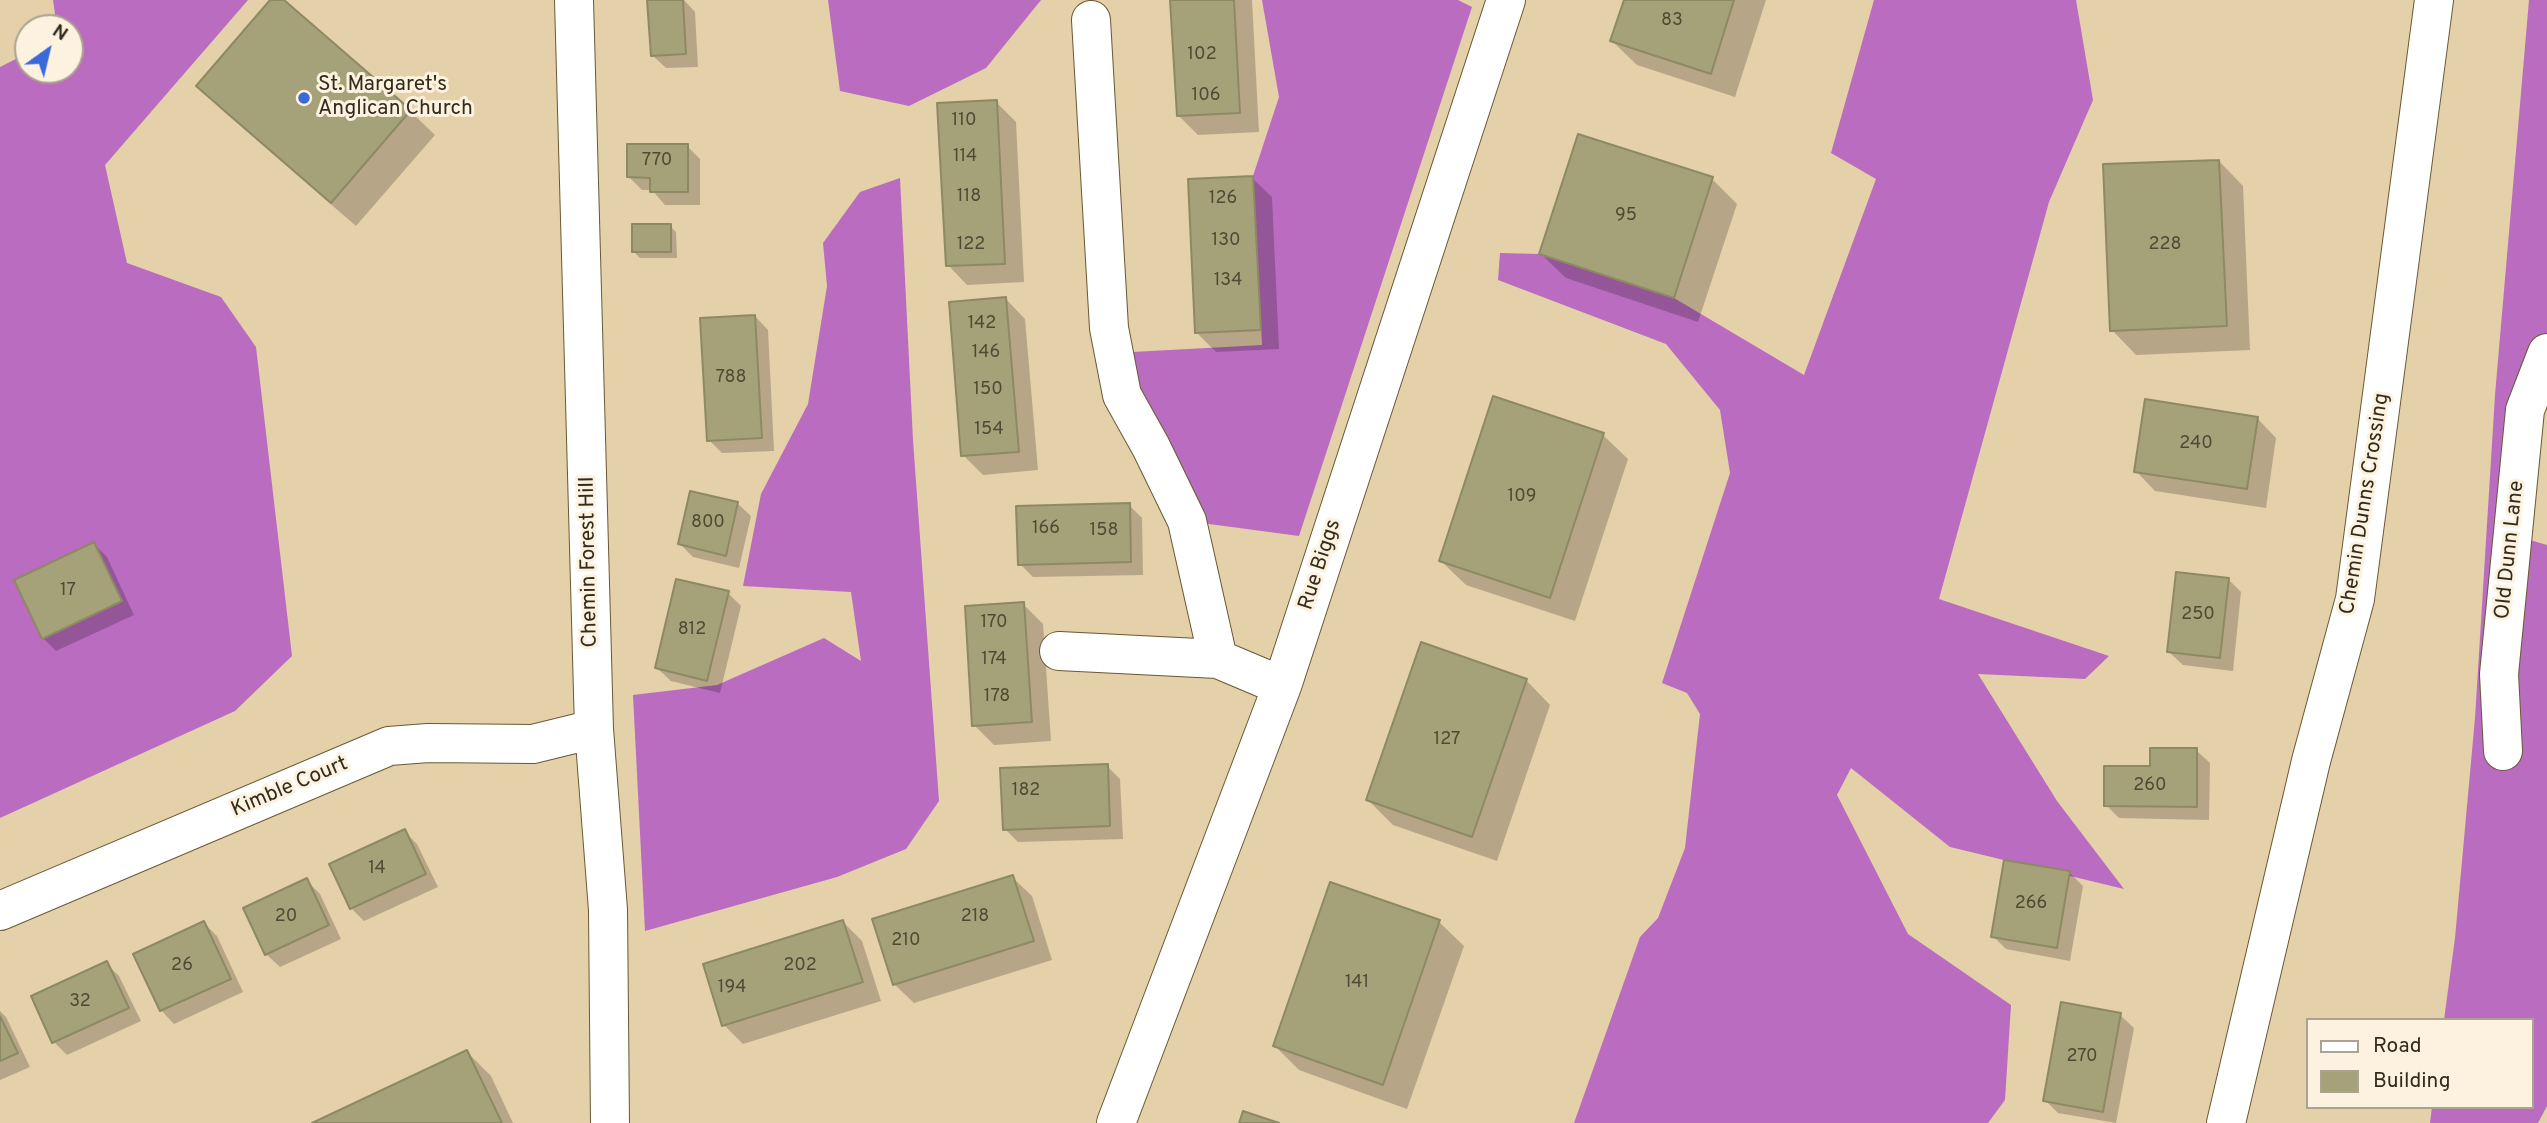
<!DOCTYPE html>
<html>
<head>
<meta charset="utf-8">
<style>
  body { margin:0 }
  #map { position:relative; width:2547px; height:1123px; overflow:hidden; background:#e4d0a9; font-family:Overpass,sans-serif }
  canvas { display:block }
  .legend { position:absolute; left:2306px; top:1018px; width:228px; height:91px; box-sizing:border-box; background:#fcf2df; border:2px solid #aca291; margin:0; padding:9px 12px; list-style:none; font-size:21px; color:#332b1c }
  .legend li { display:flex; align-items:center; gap:14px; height:35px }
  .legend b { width:35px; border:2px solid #aca291 }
  .north { position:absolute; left:14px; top:14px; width:70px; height:70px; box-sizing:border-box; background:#fcf2df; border:2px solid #aca291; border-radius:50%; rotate:34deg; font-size:19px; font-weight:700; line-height:28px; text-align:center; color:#332b1c }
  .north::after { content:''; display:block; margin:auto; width:24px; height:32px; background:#3a69d9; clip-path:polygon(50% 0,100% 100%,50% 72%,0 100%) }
</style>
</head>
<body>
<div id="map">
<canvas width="2547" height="1123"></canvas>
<ul class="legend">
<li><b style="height:9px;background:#fff"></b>Road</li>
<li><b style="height:19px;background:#a5a27a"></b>Building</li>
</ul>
<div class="north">N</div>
</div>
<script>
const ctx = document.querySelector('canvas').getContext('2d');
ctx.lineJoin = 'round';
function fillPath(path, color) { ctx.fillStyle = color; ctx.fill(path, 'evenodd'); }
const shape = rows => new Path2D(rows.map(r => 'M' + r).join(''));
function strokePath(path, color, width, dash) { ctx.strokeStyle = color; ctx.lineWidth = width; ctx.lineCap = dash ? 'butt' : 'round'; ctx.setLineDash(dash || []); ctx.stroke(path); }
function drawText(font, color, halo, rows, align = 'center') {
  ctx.font = font + ' Overpass,sans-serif'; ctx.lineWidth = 6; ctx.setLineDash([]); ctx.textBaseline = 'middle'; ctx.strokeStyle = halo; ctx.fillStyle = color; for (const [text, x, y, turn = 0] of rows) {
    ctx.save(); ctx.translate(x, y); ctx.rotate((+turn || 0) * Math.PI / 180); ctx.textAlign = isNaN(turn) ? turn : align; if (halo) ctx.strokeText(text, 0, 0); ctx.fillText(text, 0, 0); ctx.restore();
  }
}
fillPath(shape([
  [53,0,248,0,105,165,127,263,221,297,256,347,292,656,235,711,0,818,0,67,28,53,28,70,70,70,70,28,57,28],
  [828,0,1041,0,986,68,909,106,840,91],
  [1262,0,1458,0,1472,7,1299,536,1187,521,1114,353,1262,345,1253,176,1279,97],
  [1874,0,2076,0,2093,100,2049,202,1939,599,2109,656,2085,679,1978,674,2057,801,2124,889,1950,847,1851,768,1837,795,1908,934,2011,1005,2005,1100,1988,1123,1574,1123,1640,937,1658,918,1685,848,1700,714,1687,693,1662,683,1730,473,1720,410,1666,344,1498,280,1500,253,1539,254,1674,298,1804,375,1876,179,1831,153],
  [2529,0,2547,0,2547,353,2513,535,2547,545,2547,1106,2538,1123,2430,1123,2432,1107,2531,1107,2531,1020,2444,1020,2455,938,2475,718,2495,395],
  [900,178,913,440,939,801,906,849,837,877,645,931,633,695,717,685,824,638,861,661,851,592,743,586,761,494,808,404,827,286,823,243,860,192]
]), '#ba6cc0');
fillPath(shape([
  [273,0,282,0,410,111,435,135,356,226,223,111,199,86],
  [659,0,684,0,695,12,698,67,666,68,652,55],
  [1172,0,1252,0,1259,132,1198,135,1178,115],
  [1625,0,1766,0,1735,97,1637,65,1612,41],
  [996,102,1016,122,1024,282,967,285,948,265],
  [687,146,700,159,700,205,665,205,652,190,642,190,629,177],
  [2219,161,2243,186,2250,350,2136,355,2112,330],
  [1252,178,1272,197,1279,349,1216,352,1197,333],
  [1712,179,1737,204,1698,322,1566,278,1541,254],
  [670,226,676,232,677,258,640,258,634,252],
  [1006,299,1025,319,1038,470,983,475,963,455],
  [755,316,768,330,774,451,722,453,709,440],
  [2257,418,2276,438,2266,508,2155,491,2136,471],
  [1603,435,1628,459,1575,621,1466,585,1441,561],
  [737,503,751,516,739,568,693,557,680,544],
  [1129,505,1142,518,1143,575,1033,577,1020,564],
  [94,544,107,557,134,615,56,651,43,638],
  [2228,579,2241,592,2233,671,2183,665,2169,652],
  [728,593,741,606,720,693,671,681,657,668],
  [1023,604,1043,624,1051,741,994,745,974,725],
  [1526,680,1550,705,1497,861,1393,825,1368,800],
  [2196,750,2210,763,2209,820,2119,818,2106,805],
  [1107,766,1120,779,1123,839,1018,842,1005,829],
  [404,831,417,844,438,887,364,921,351,908],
  [2069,872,2083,886,2070,961,2006,949,1993,936],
  [1012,877,1032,896,1052,960,914,1003,894,984],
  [307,881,320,894,341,939,280,967,266,954],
  [1331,884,1439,922,1464,946,1407,1109,1299,1070,1275,1046],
  [843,922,862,941,881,1001,743,1044,724,1025],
  [204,923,217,936,243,992,174,1024,161,1010],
  [106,963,119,976,141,1021,67,1055,54,1042],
  [0,1011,6,1017,30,1067,0,1080],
  [2120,1015,2134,1028,2116,1123,2058,1113,2045,1100],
  [467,1052,491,1076,513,1123,316,1123]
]), '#0003');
const building = shape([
  [270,0,284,0,411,110,331,203,196,86,270,0],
  [647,0,683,0,686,54,651,56,647,0],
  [1170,0,1234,0,1240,113,1177,116,1170,0],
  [1624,0,1734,0,1711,74,1610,41,1624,0],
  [997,100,1005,264,946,266,937,103,997,100],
  [1578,134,1713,177,1674,298,1539,254,1578,134],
  [627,144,688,144,688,192,650,192,650,178,627,177,627,144],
  [2219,160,2227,326,2110,331,2103,164,2219,160],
  [1253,176,1261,330,1195,333,1188,179,1253,176],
  [632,224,671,224,671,252,632,252,632,224],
  [1006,297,1019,452,961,456,949,302,1006,297],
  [755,315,762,438,707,441,700,318,755,315],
  [1493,396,1604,433,1550,598,1439,561,1493,396],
  [2145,399,2258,417,2247,489,2134,472,2145,399],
  [690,491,738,502,726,556,678,544,690,491],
  [1130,503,1131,562,1018,565,1016,506,1130,503],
  [94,542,122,601,42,639,14,580,94,542],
  [2176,572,2229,578,2220,658,2167,652,2176,572],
  [676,579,729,591,707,681,655,668,676,579],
  [1024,602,1032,722,972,726,965,606,1024,602],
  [1421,642,1527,679,1472,837,1366,800,1421,642],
  [2150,748,2197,748,2197,807,2104,806,2104,766,2150,766,2150,748],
  [1108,764,1110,826,1003,830,1000,768,1108,764],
  [405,829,426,874,350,909,329,864,405,829],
  [2004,860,2070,871,2057,948,1991,937,2004,860],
  [1013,875,1034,941,893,985,872,919,1013,875],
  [307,878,329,925,265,955,243,908,307,878],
  [1330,882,1440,920,1383,1085,1273,1046,1330,882],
  [843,920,863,982,722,1026,703,964,843,920],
  [204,921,231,979,160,1011,133,954,204,921],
  [107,961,129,1008,52,1043,31,996,107,961],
  [2061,1002,2121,1013,2103,1112,2043,1101,2061,1002],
  [0,1016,18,1053,0,1061,0,1016],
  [467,1050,502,1123,312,1123,467,1050],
  [1243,1111,1279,1123,1239,1123,1243,1111]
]);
fillPath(building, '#a5a27a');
strokePath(building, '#8d8a63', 2);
const minor = shape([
  [574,0,594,729,608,910,610,1123],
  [1091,20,1109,328,1122,395,1151,447,1187,521,1218,659,1282,686],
  [1059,651,1218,659],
  [2503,751,2499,674,2525,410,2547,353],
  [0,911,389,746,428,743,533,744,594,729],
  [1116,1123,1282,686,1506,0],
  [2226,1123,2311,761,2355,599,2434,0]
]);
strokePath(minor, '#6a5936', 40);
strokePath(minor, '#fff', 38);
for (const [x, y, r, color] of [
  [304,98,7,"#3a69d9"]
]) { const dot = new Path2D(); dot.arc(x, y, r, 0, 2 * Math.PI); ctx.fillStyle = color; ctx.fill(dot); strokePath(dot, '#fcf2df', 2.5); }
drawText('18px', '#504934', null, [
  ["83",1672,21],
  ["102",1202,55],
  ["106",1206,96],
  ["110",964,121],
  ["114",965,157],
  ["770",657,161],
  ["118",969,197],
  ["126",1223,199],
  ["95",1626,216],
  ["130",1226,241],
  ["122",971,245],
  ["228",2165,245],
  ["134",1228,281],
  ["142",982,324],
  ["146",986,353],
  ["788",731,378],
  ["150",988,390],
  ["154",989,430],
  ["240",2196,444],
  ["109",1522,497],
  ["800",708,523],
  ["166",1046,529],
  ["158",1104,531],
  ["17",68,591],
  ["250",2198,615],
  ["170",994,623],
  ["812",692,630],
  ["174",994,660],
  ["178",997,697],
  ["127",1447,740],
  ["260",2150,786],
  ["182",1026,791],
  ["14",377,869],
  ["266",2031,904],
  ["20",286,917],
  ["218",975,917],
  ["210",906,941],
  ["26",182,966],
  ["202",800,966],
  ["141",1357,983],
  ["194",732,988],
  ["32",80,1002],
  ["270",2082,1057]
]);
drawText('21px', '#332b1c', '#fcf2df', [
  ["St. Margaret's",318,86],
  ["Anglican Church",318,110]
], 'left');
drawText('21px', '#332b1c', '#fcf2df', [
  ["Chemin Dunns Crossing",2366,504,-81],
  ["Old Dunn Lane",2511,550,-84],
  ["Chemin Forest Hill",590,562,-91],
  ["Rue Biggs",1321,565,-72],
  ["Kimble Court",290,788,-23]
]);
</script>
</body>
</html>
